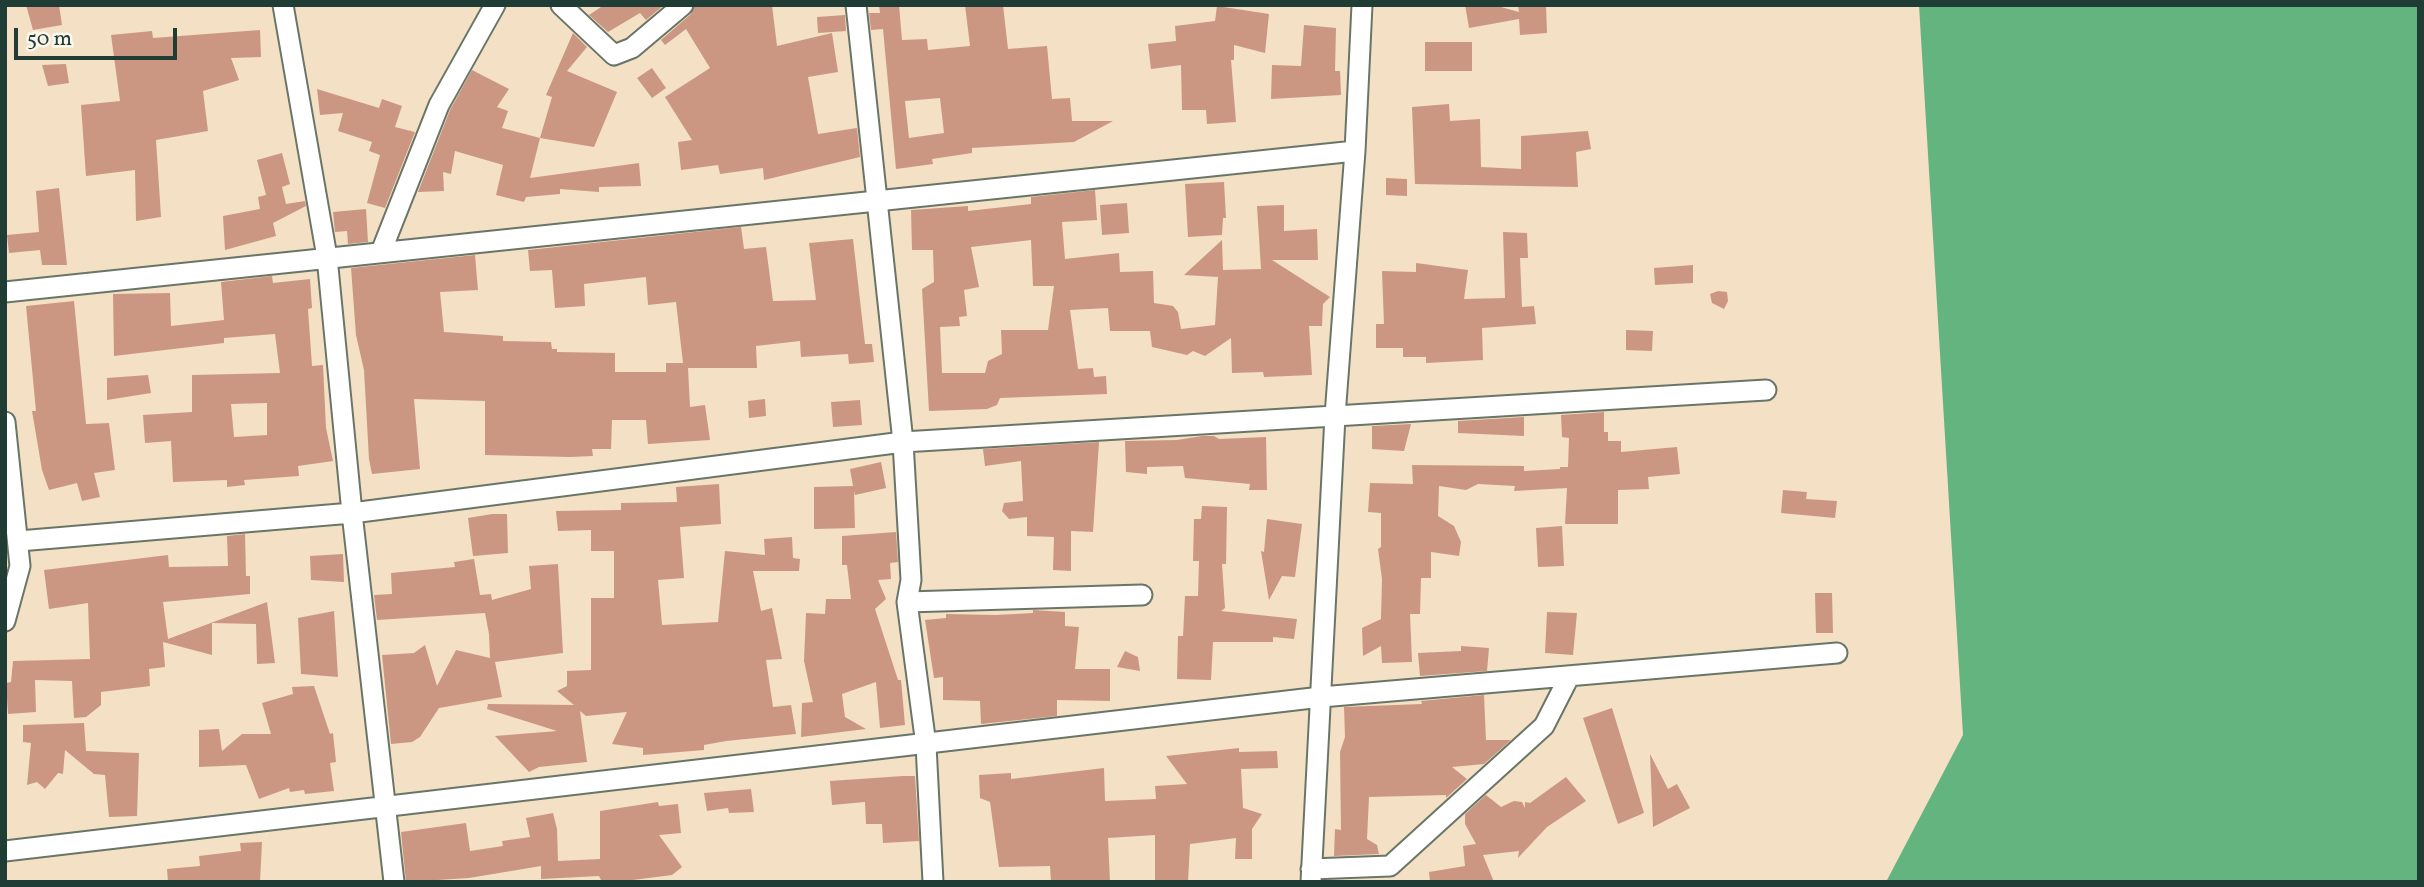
<!DOCTYPE html>
<html>
<head>
<meta charset="utf-8">
<style>
  body { margin:0 }
  #map { position:relative; width:2424px; height:887px; overflow:hidden; background:#f3e0c5; font-family:Vollkorn,serif }
  canvas { display:block }
  .frame { position:absolute; inset:0; border:7px solid #1f3d34; pointer-events:none }
  .scale { position:absolute; left:14px; top:28px; width:163px; height:32px; box-sizing:border-box; border:4px solid #1f3d34; border-top:0; padding-left:9px; font-size:21px; line-height:24px; white-space:nowrap; color:#1f3d34; -webkit-text-stroke:5px #fbf7ec; paint-order:stroke }
</style>
</head>
<body>
<div id="map">
<canvas width="2424" height="887"></canvas>
<div class="frame"></div>
<div class="scale">50 m</div>
</div>
<script>
const ctx = document.querySelector('canvas').getContext('2d');
ctx.lineJoin = 'round';
function fillPath(path, color) { ctx.fillStyle = color; ctx.fill(path, 'evenodd'); }
const shape = rows => new Path2D(rows.map(r => 'M' + r).join(''));
function strokePath(path, color, width, dash) { ctx.strokeStyle = color; ctx.lineWidth = width; ctx.lineCap = dash ? 'butt' : 'round'; ctx.setLineDash(dash || []); ctx.stroke(path); }
fillPath(shape([
  [1919,5,2419,5,2419,882,1886,882,1963,735]
]), '#64b480');
fillPath(shape([
  [26,5,59,5,62,25,33,30],
  [604,5,664,5,646,20,640,13,608,32,589,15],
  [695,5,772,5,777,46,832,33,838,72,808,77,818,134,857,128,860,157,764,180,763,168,720,174,718,165,681,170,678,142,692,140,665,97,710,68,686,29,665,45,661,40,691,14],
  [879,5,899,5,902,40,927,39,928,50,970,46,965,5,1003,5,1008,49,1047,46,1052,99,1070,98,1072,121,1113,121,1074,142,972,148,972,153,932,159,933,164,896,169,883,29,871,30,869,13,880,13],
  [940,98,944,133,909,138,905,101],
  [1465,5,1494,5,1519,12,1518,5,1546,5,1547,33,1520,35,1519,19,1469,28],
  [1217,6,1269,14,1265,53,1234,45,1234,60,1231,60,1236,122,1207,124,1206,110,1182,110,1181,65,1151,69,1148,44,1176,41,1175,26,1215,21],
  [845,15,846,31,818,33,817,17],
  [1304,25,1336,28,1335,71,1340,71,1341,95,1271,99,1272,65,1301,66],
  [260,30,261,57,231,58,239,80,203,91,208,131,156,140,161,217,136,221,135,170,86,176,81,105,120,101,111,35,152,31,153,38],
  [573,33,587,47,567,71,617,92,594,147,540,138,530,178,639,163,641,186,599,187,599,192,560,189,560,194,526,197,524,202,496,195,503,165,455,151,451,174,443,172,444,191,418,192,450,110,472,70,509,89,497,107,508,111,502,128,540,138,552,97,546,95],
  [1425,42,1472,42,1472,71,1425,71],
  [66,64,69,83,48,86,42,65],
  [652,68,666,88,652,98,637,78],
  [317,89,379,108,382,99,402,106,395,127,415,132,385,208,367,203,380,155,369,151,372,142,338,131,343,113,320,115],
  [1449,104,1450,121,1480,119,1481,167,1521,169,1521,136,1588,131,1591,149,1576,152,1578,187,1415,184,1412,107],
  [282,153,290,184,282,187,286,204,305,201,306,206,273,223,276,236,225,250,223,216,260,209,258,197,266,195,257,160],
  [1386,178,1407,179,1407,196,1386,195],
  [1224,182,1226,218,1223,218,1222,235,1188,237,1185,184],
  [59,188,67,265,42,265,40,250,9,253,7,235,39,232,36,191],
  [1095,190,1097,220,1062,222,1065,259,1119,253,1120,272,1153,271,1154,303,1173,306,1178,312,1181,329,1215,325,1218,277,1184,275,1222,240,1223,270,1261,269,1257,206,1284,205,1284,231,1317,229,1318,260,1272,260,1330,297,1323,304,1322,326,1309,326,1312,375,1264,377,1263,372,1232,373,1231,338,1205,356,1193,351,1187,355,1152,347,1150,331,1110,331,1108,308,1070,310,1078,369,1093,368,1094,377,1106,376,1107,394,1000,398,997,405,987,409,929,411,922,289,934,282,933,250,912,250,911,210,968,206,968,211,1031,204,1031,197],
  [1031,240,1033,286,1054,286,1048,330,1001,330,1002,354,988,361,985,373,942,373,940,327,960,326,959,317,967,316,964,290,979,287,971,247],
  [1127,203,1129,233,1102,235,1100,205],
  [366,209,368,242,348,244,347,231,335,232,333,212],
  [741,227,744,249,766,247,773,301,816,300,809,243,853,239,865,344,872,344,874,362,849,364,848,354,801,357,800,341,756,346,757,368,688,368,690,407,705,405,710,440,648,444,646,420,612,420,611,449,592,449,593,456,570,457,485,455,485,401,414,399,420,469,372,474,369,459,364,370,356,335,351,268,475,255,478,290,440,292,444,332,503,336,503,341,551,342,552,349,557,349,557,352,615,353,615,372,666,372,666,363,683,363,676,302,648,305,646,277,584,284,585,306,555,308,552,270,530,271,528,250],
  [1503,232,1527,233,1528,258,1520,258,1522,307,1534,306,1536,324,1482,328,1483,360,1426,363,1426,357,1403,357,1403,348,1376,348,1376,324,1384,324,1382,271,1416,272,1416,263,1468,270,1464,299,1505,298],
  [1693,265,1693,283,1655,285,1654,268],
  [272,276,273,283,310,279,312,308,308,309,312,366,323,365,326,428,333,461,298,466,299,476,244,480,245,485,227,487,227,480,173,482,171,441,145,443,143,415,192,412,192,375,280,373,275,334,224,338,224,343,114,356,113,294,170,293,171,326,224,320,221,282],
  [267,403,267,435,234,437,231,404],
  [1718,291,1727,292,1728,301,1724,309,1712,303,1710,294],
  [74,301,86,424,109,423,115,470,94,473,100,497,82,501,77,483,49,490,42,470,32,411,36,411,26,306],
  [1626,330,1653,331,1652,351,1626,350],
  [148,375,151,393,107,400,107,378],
  [765,399,766,416,749,418,748,401],
  [860,400,862,425,833,427,831,402],
  [1604,412,1604,432,1608,432,1608,441,1621,441,1621,452,1677,447,1680,474,1648,477,1649,489,1618,490,1618,524,1565,524,1567,488,1514,491,1515,486,1478,484,1466,490,1439,486,1438,516,1454,526,1461,542,1459,556,1431,552,1431,578,1421,578,1420,614,1410,614,1412,662,1382,663,1381,646,1363,656,1362,628,1381,619,1382,579,1378,549,1381,547,1381,513,1368,512,1370,483,1413,484,1412,465,1524,466,1524,471,1560,469,1560,467,1568,467,1569,438,1562,437,1561,415],
  [1524,417,1524,436,1458,433,1458,421],
  [1411,424,1404,451,1372,449,1372,426],
  [1202,436,1214,436,1219,439,1266,437,1267,490,1249,490,1250,484,1185,478,1183,466,1147,467,1147,474,1126,472,1125,441,1177,440],
  [1099,442,1093,532,1071,531,1071,571,1053,570,1054,537,1027,536,1027,517,1009,519,1002,511,1004,503,1023,501,1021,461,985,466,983,449],
  [881,462,886,488,855,495,854,491,855,528,814,529,814,487,853,486,850,469],
  [719,484,721,524,680,527,684,578,658,580,662,625,718,622,725,551,765,555,764,539,792,537,793,558,800,559,799,571,753,571,761,611,772,608,782,659,766,660,773,707,791,705,796,734,726,741,704,745,704,750,643,755,643,748,612,744,627,712,586,716,580,711,587,762,539,767,529,772,495,736,557,731,487,709,488,704,574,705,557,691,567,686,567,671,591,670,591,598,614,598,614,551,591,551,591,530,558,531,556,511,621,510,621,503,677,502,676,487],
  [1783,490,1807,492,1806,499,1837,501,1835,518,1781,513],
  [1202,506,1227,507,1226,564,1222,564,1225,608,1221,611,1297,619,1294,639,1273,637,1273,642,1213,642,1211,680,1177,679,1178,636,1183,636,1185,596,1198,596,1199,561,1193,561,1194,519,1201,519],
  [492,514,507,514,508,553,473,556,468,518],
  [1267,519,1302,524,1295,577,1282,576,1269,600,1261,551,1264,552],
  [1562,526,1564,566,1538,567,1536,528],
  [896,532,898,562,890,563,891,579,878,580,886,599,875,609,898,680,901,680,905,725,880,728,876,682,842,694,845,717,866,729,801,737,802,703,813,702,804,661,806,613,825,614,826,599,851,599,847,565,842,565,842,536],
  [245,534,246,576,250,576,250,594,163,602,168,639,267,602,275,663,257,664,256,624,212,623,212,655,163,642,165,667,149,669,150,686,101,692,101,705,86,717,74,718,72,681,35,680,36,712,8,714,6,683,11,682,13,661,90,659,88,603,49,609,44,570,168,555,169,567,228,566,227,536],
  [343,554,344,582,311,580,310,556],
  [474,559,480,595,491,594,492,600,531,589,529,566,558,564,563,653,495,662,502,697,439,708,420,737,412,742,391,744,382,655,414,653,425,645,437,686,456,650,490,658,489,634,485,613,377,620,374,595,392,594,391,573,455,567,454,562],
  [1815,593,1832,593,1833,633,1816,633],
  [1033,610,1065,612,1065,626,1079,627,1075,669,1110,669,1110,701,1057,700,1057,716,981,724,980,701,943,700,943,677,934,678,925,620,946,618,946,614,996,615,1033,613],
  [334,611,338,677,301,674,298,618],
  [1547,612,1577,613,1573,655,1545,653],
  [1461,646,1489,648,1487,671,1420,676,1418,653,1461,651],
  [1125,651,1138,657,1140,671,1117,667],
  [314,686,330,734,333,733,336,762,330,763,334,791,305,794,304,790,290,792,289,788,259,799,246,765,199,767,199,730,219,729,222,751,242,734,271,734,262,703,293,694,292,687],
  [1484,695,1486,740,1511,740,1484,764,1452,767,1467,779,1446,798,1446,795,1369,797,1367,839,1377,845,1379,854,1334,856,1335,829,1341,830,1340,752,1345,737,1344,707,1422,704,1421,701],
  [1612,708,1644,813,1618,824,1583,718],
  [84,723,86,751,139,753,137,816,109,817,105,775,94,774,65,750,63,774,58,773,45,789,37,782,27,785,31,743,23,742,23,725],
  [1239,748,1239,752,1277,751,1278,768,1241,769,1243,808,1262,814,1252,829,1252,859,1235,859,1236,838,1190,844,1188,882,1155,882,1155,835,1108,838,1110,882,1051,882,1050,866,999,867,990,802,980,798,979,775,1011,773,1011,779,1104,768,1105,801,1156,799,1155,786,1187,784,1166,756],
  [1650,754,1668,789,1677,784,1690,808,1653,827],
  [903,776,915,776,919,841,883,843,882,824,866,824,865,802,832,805,830,781],
  [1566,777,1586,801,1547,827,1518,858,1519,851,1483,855,1494,882,1430,882,1429,872,1465,866,1463,846,1476,844,1465,824,1465,814,1486,795,1501,807,1514,801,1522,802,1525,808,1525,802,1530,803],
  [751,789,754,812,729,813,728,808,707,811,704,793],
  [658,802,659,806,678,804,681,833,659,835,682,867,672,875,617,882,602,882,599,876,541,879,541,866,469,878,406,882,401,832,466,823,470,851,503,846,502,841,530,837,526,818,553,813,557,829,558,861,600,859,600,811],
  [262,842,260,882,168,882,167,869,200,866,199,856,241,851,240,843]
]), '#cb9783');
const street = shape([
  [283,5,327,257,352,513,394,882],
  [561,5,614,55,632,48,683,5],
  [856,5,903,442,911,580,907,602,926,745,933,882],
  [381,252,439,105,495,5],
  [5,292,1355,151],
  [5,422,20,566,5,621],
  [19,541,352,513,903,442,1766,390],
  [907,602,1142,595],
  [5,851,1321,697,1837,653],
  [1311,869,1390,866,1544,726,1569,677],
  [1311,882,1335,416,1355,151,1362,5]
]);
strokePath(street, '#697667', 23);
strokePath(street, '#fff', 19);
</script>
</body>
</html>
